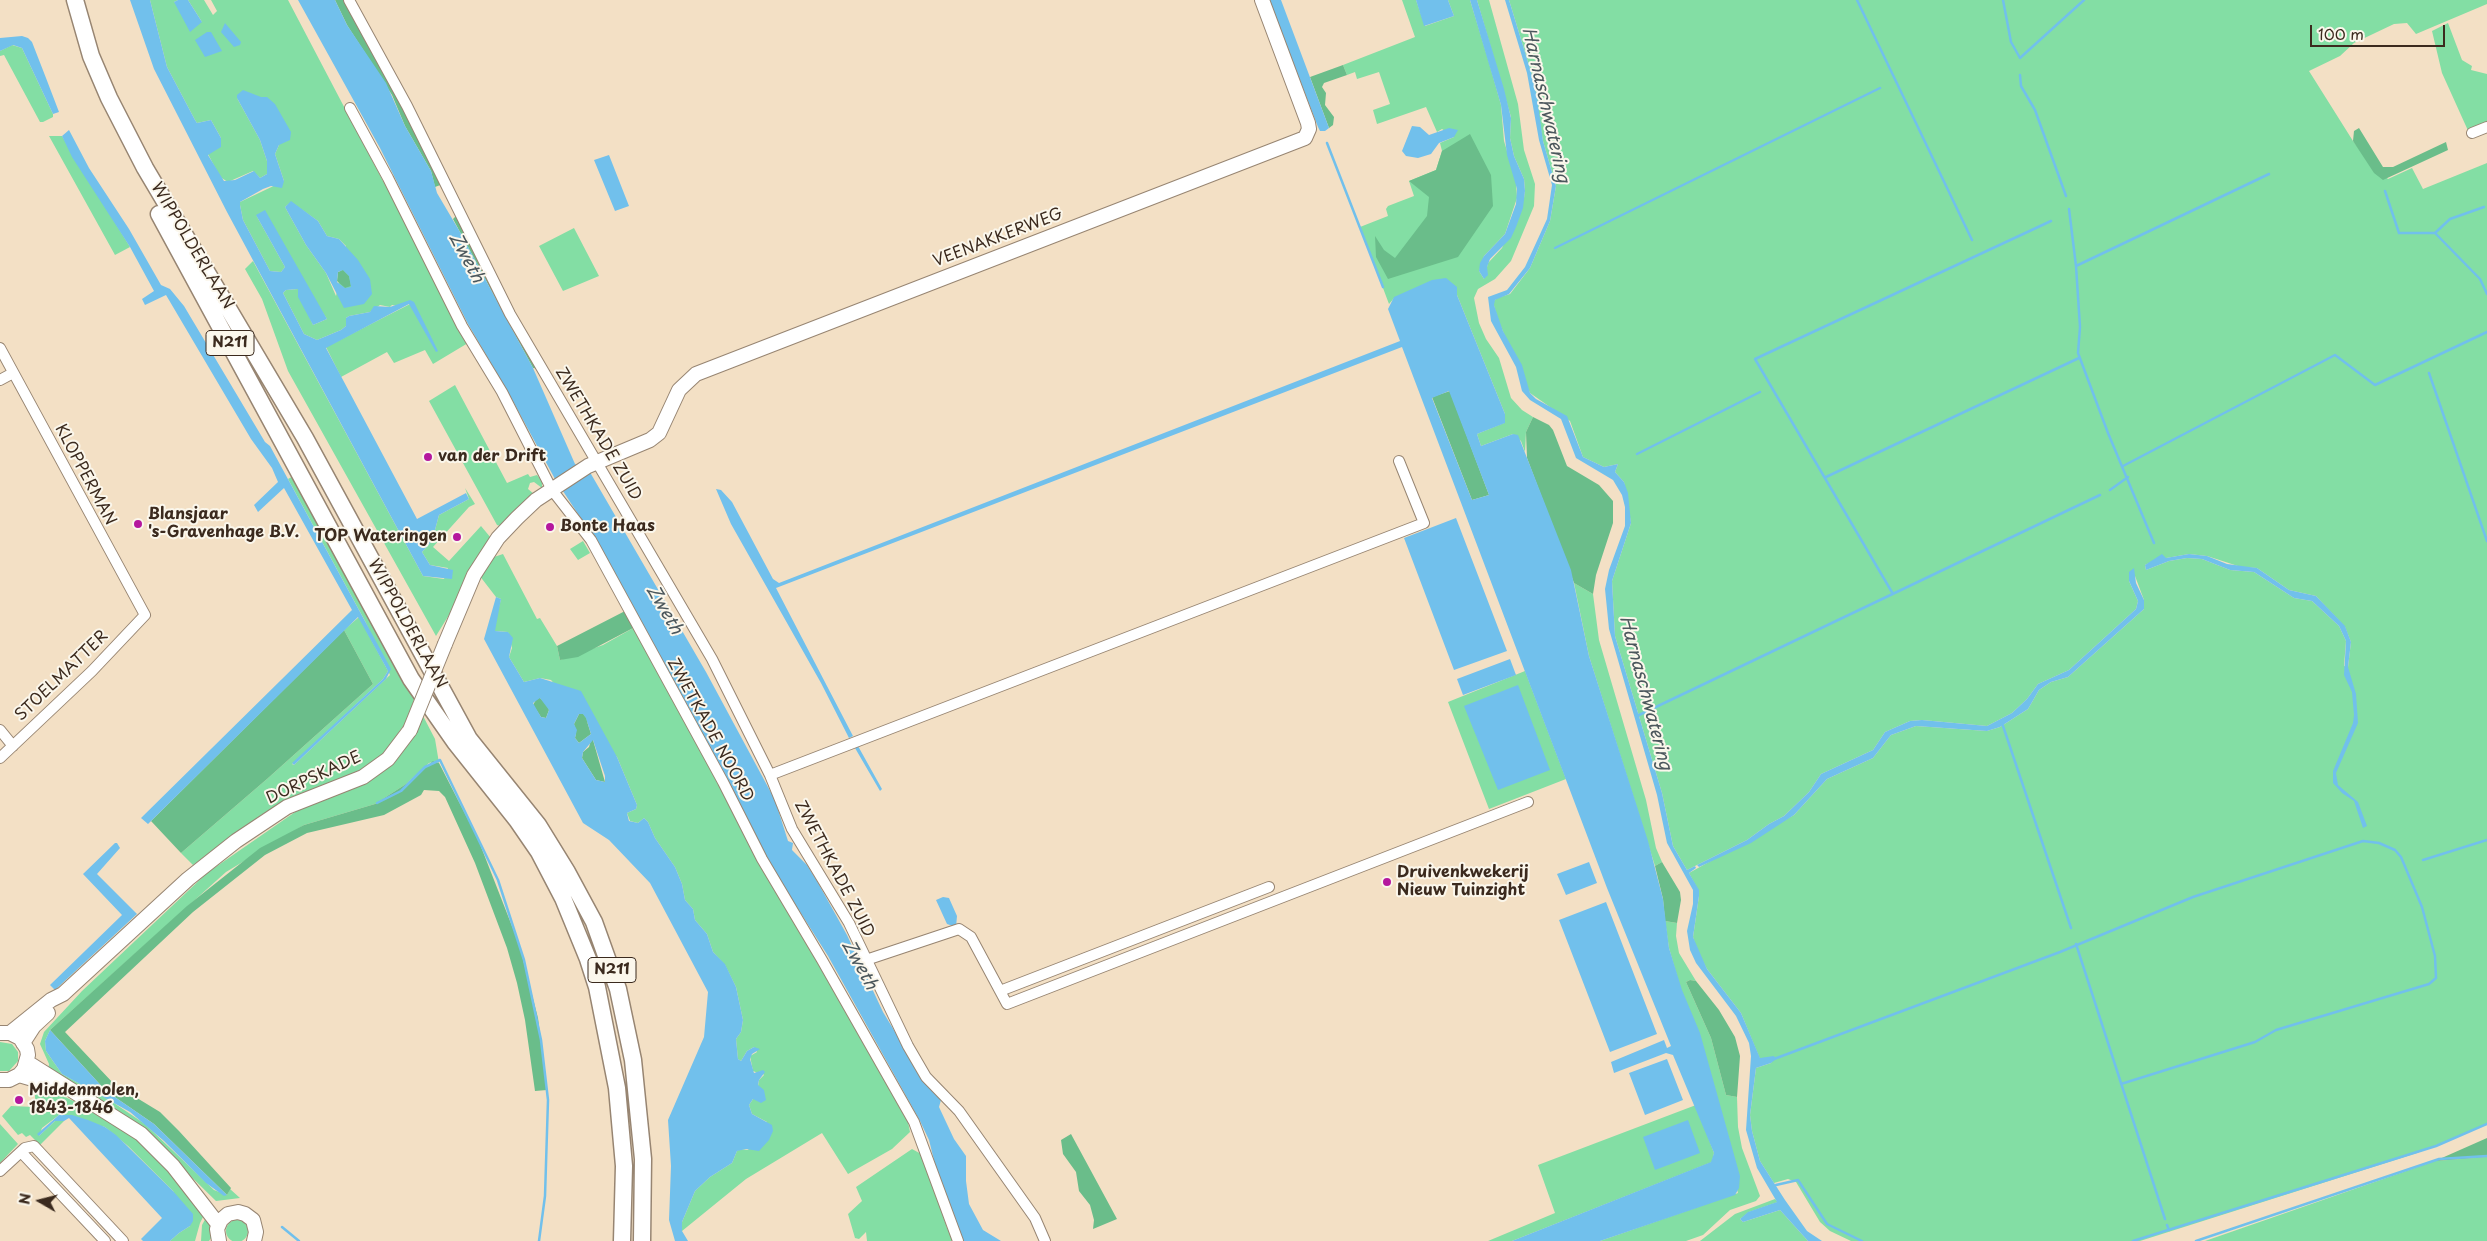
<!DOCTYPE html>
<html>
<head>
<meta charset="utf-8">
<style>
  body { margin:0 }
  #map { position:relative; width:2487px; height:1241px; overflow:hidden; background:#f3e0c5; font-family:"Playpen Sans",sans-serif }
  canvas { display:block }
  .north { position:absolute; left:15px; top:1176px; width:50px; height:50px; -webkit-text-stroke:4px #fbf7ec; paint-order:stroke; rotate:278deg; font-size:14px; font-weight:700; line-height:20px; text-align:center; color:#3b2a1e }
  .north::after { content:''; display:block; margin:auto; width:18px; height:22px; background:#3b2a1e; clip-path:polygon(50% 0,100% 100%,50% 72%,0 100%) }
  .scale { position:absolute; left:2310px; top:25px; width:135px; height:22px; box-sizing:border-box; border:2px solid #3b2a1e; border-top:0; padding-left:6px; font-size:15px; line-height:18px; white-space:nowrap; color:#3b2a1e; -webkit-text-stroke:4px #fbf7ec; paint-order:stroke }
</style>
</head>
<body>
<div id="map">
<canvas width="2487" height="1241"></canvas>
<div class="north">N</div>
<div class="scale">100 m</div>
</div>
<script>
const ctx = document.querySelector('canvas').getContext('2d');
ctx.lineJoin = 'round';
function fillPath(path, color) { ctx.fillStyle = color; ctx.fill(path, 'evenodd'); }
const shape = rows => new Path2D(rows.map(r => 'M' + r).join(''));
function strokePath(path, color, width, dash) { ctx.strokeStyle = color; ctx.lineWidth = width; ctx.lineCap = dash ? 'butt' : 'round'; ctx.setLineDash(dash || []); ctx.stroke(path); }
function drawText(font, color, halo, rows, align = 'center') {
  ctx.font = font + ' "Playpen Sans",sans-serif'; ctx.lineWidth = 4; ctx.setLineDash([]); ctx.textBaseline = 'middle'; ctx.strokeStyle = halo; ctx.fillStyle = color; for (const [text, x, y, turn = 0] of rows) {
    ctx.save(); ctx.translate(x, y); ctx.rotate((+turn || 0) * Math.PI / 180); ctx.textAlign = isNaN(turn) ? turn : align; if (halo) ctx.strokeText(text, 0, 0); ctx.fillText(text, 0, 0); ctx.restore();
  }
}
fillPath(shape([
  [150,0,178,0,174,2,202,22,188,0,204,0,213,15,217,11,211,0,288,0,468,343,433,364,425,350,394,363,387,352,341,377,326,347,414,302,398,306,392,305,390,307,380,305,370,312,349,316,346,318,346,326,341,330,317,340,304,334,283,293,286,290,298,289,313,325,327,319,256,215,285,267,281,272,270,271,243,220,240,205,240,202,284,181,275,154,279,145,237,98,260,140,267,161,267,174,260,178,253,171,228,182,220,177,208,154,221,138,211,120,197,123,195,120,167,67],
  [291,202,318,221,327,236,339,239,346,246,336,296,326,273,306,245,285,207],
  [1402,0,1416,0,1425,26,1454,16,1448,0,1470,0,1488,59,1501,105,1504,141,1516,181,1517,198,1505,234,1484,256,1479,271,1484,279,1488,263,1502,248,1524,198,1525,191,1524,179,1514,156,1510,138,1511,117,1477,0,1489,0,1518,104,1524,150,1535,184,1534,206,1511,261,1495,279,1478,289,1474,298,1479,323,1486,339,1499,358,1511,398,1522,410,1533,417,1526,432,1525,452,1521,441,1513,434,1481,446,1477,434,1504,423,1505,414,1457,295,1395,297,1389,304,1360,227,1388,216,1386,209,1388,206,1414,196,1409,181,1436,170,1442,151,1440,143,1454,137,1442,129,1437,132,1426,107,1377,124,1373,110,1390,104,1379,72,1357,79,1355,72,1347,75,1343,65,1415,37],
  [1509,0,2487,0,2487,4,2416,34,2407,23,2394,24,2354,43,2340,56,2309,71,2353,141,2364,155,2388,179,2412,168,2423,189,2487,163,2487,1124,2417,1153,2140,1241,1851,1241,1830,1231,1820,1222,1796,1182,1788,1179,1774,1183,1760,1161,1752,1131,1750,1115,1756,1068,1771,1063,1774,1057,1760,1059,1741,1013,1707,969,1697,950,1693,937,1699,896,1698,890,1689,873,1794,815,1827,779,1873,758,1891,735,1916,726,1987,731,2000,727,2028,709,2039,690,2051,682,2068,677,2144,609,2144,600,2135,576,2129,581,2138,601,2136,609,2069,670,2038,684,2027,699,2012,713,1987,726,1922,720,1910,721,1885,732,1873,750,1821,774,1809,792,1784,816,1769,824,1747,840,1687,870,1673,846,1662,793,1615,636,1612,581,1631,523,1624,482,1615,472,1618,464,1604,467,1583,457,1570,421,1530,393,1498,320,1493,302,1497,298,1510,294,1530,268,1550,221,1556,186,1543,141,1531,72],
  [2189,554,2207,556,2241,567,2257,568,2289,590,2316,596,2345,627,2351,642,2348,667,2344,666,2346,641,2339,626,2312,601,2294,598,2254,572,2230,570,2202,559,2187,558,2169,561,2146,570,2145,565,2155,560],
  [2448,23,2462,60,2472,66,2471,70,2487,74,2487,127,2470,135,2442,73,2432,31],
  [12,45,22,48,53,114,53,117,43,122,40,122,4,55,0,56,0,51],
  [49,136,62,136,130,247,115,255],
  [574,228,599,276,563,291,539,246],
  [253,261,423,576,444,579,448,568,430,565,422,552,432,541,439,515,469,499,465,488,475,504,469,507,433,547,449,561,481,526,491,538,466,575,452,610,436,636,288,371,262,299,245,269],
  [455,385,507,483,528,474,530,477,537,475,542,481,542,488,534,482,530,483,528,489,534,494,500,526,497,525,429,401],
  [295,475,415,697,406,722,382,756,353,775,293,798,261,815,193,865,181,853,267,779,373,684,344,630,359,617,388,671,383,679,292,764,294,765,390,675,365,621,288,479],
  [583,541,590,553,578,560,570,549],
  [503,554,537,619,540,618,557,646,560,660,603,645,635,627,638,637,642,639,691,728,760,865,839,997,908,1122,910,1132,892,1149,848,1174,822,1133,746,1179,682,1231,682,1222,695,1191,710,1177,732,1163,737,1151,740,1149,748,1150,767,1122,752,1114,749,1105,753,1099,756,1099,760,1088,758,1086,759,1080,764,1075,760,1071,758,1073,753,1071,750,1056,757,1052,754,1047,747,1051,741,1061,738,1059,736,1039,741,1032,743,1020,736,987,725,965,713,952,707,934,695,920,693,909,685,900,682,884,675,867,655,838,648,822,644,818,638,823,630,821,627,813,636,809,637,805,617,757,551,680,540,678,524,682,509,657,512,648,508,632,495,631,495,623,501,599,496,597,479,575,491,558],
  [1574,583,1593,594,1599,640,1646,800,1656,848,1662,862,1655,866,1589,656],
  [1525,671,1566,779,1489,809,1448,702],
  [422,714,435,739,439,763,436,761,429,763,406,784,375,804,304,825,226,872,50,1030,45,1041,46,1051,62,1074,111,1101,145,1124,214,1190,227,1195,230,1189,240,1198,216,1201,171,1157,48,1071,49,1064,40,1044,44,1032,82,991,207,873,311,801,353,786],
  [1665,921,1677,923,1676,936,1679,953,1696,981,1690,980,1686,982,1711,1038,1726,1095,1737,1097,1738,1127,1742,1148,1760,1196,1756,1201,1730,1210,1703,1235,1686,1241,1600,1241,1738,1193,1669,948],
  [0,1042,12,1044,18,1052,18,1061,9,1071,0,1071],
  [41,1085,116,1122,157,1156,205,1213,200,1223,195,1241,170,1241,179,1233,190,1226,173,1191,128,1146,105,1127,59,1115,42,1128,39,1136,55,1121,64,1121,40,1145,30,1135,26,1137,22,1133,18,1135,2,1116,11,1106,35,1107,35,1091],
  [1696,1105,1714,1153,1712,1162,1512,1241,1488,1241,1555,1213,1538,1165],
  [0,1124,18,1144,0,1163],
  [912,1149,923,1155,947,1228,954,1241,867,1241,866,1232,859,1239,855,1238,848,1214,862,1201,856,1187],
  [2487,1157,2487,1241,2205,1241,2435,1161],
  [1775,1199,1778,1202,1749,1212,1740,1219,1743,1222,1780,1210,1808,1241,1700,1241,1735,1214],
  [208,1214,212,1230,211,1238,209,1241,201,1241,202,1225],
  '226 1231a11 11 0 1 1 22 0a11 11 0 1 1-22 0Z'
]), '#83dea4');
fillPath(shape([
  [335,0,345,0,443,184,435,187,431,171,405,126,392,95,347,25],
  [1343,65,1347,75,1324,83,1322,87,1326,93,1325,105,1334,117,1333,125,1329,128,1310,77],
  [2359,128,2383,167,2393,167,2446,142,2448,150,2383,180,2374,173,2353,141,2354,131],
  [1470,134,1491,175,1493,206,1458,257,1388,279,1376,257,1375,236,1384,250,1395,258,1427,216,1429,197,1409,181,1436,170,1442,151],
  [461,211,543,369,533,368,453,219],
  [343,270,349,276,351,286,345,288,337,281,338,272],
  [1450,391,1489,495,1472,500,1432,397],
  [1533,417,1549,425,1553,430,1567,466,1599,485,1613,501,1613,523,1596,575,1593,594,1574,583,1527,458,1526,432],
  [627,610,635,627,578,657,560,660,557,646],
  [344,630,373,684,267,779,181,853,151,821],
  [537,698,540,698,547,704,549,710,546,718,541,717,533,705],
  [579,714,583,714,586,718,591,734,579,743,575,738,576,733,574,724],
  [591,740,593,740,605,782,596,780,582,758,583,752,589,747],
  [433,761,439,763,478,839,519,944,538,1018,547,1090,535,1091,525,1020,517,983,507,948,475,863,445,797,439,791,424,790,421,795,384,815,307,833,265,855,193,912,65,1032,114,1084,160,1112,179,1131,231,1188,227,1195,154,1124,106,1091,50,1030,187,906,260,848,304,825,375,804,406,784],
  [1662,862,1680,892,1681,900,1677,923,1665,921,1663,899,1655,866],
  [1690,980,1696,981,1719,1010,1735,1037,1740,1056,1737,1097,1726,1095,1711,1038,1686,982],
  [1071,1134,1117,1219,1093,1229,1094,1220,1090,1205,1079,1191,1076,1172,1063,1154,1061,1140],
  [2487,1138,2487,1157,2435,1161]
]), '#6abd8a');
fillPath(shape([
  [130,0,150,0,167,67,195,120,197,123,211,120,221,138,221,147,208,155,224,181,235,180,254,171,260,178,267,174,267,161,260,140,237,98,237,95,243,90,261,97,267,97,275,104,291,132,290,140,279,145,275,154,284,181,282,188,271,186,263,189,240,202,240,205,243,220,270,271,281,272,285,267,256,215,265,210,327,319,313,325,298,297,298,289,286,290,283,293,304,334,317,340,341,330,346,326,346,318,349,316,370,312,374,306,390,307,410,300,414,302,438,351,436,352,409,304,326,348,417,519,466,493,469,499,439,515,432,541,422,552,430,565,453,570,452,579,423,576,227,212,154,69],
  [178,0,188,0,202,22,190,32,174,2],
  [298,0,335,0,347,25,386,83,405,126,431,171,437,193,460,232,533,368,575,464,591,474,706,672,775,800,788,841,793,843,792,850,807,865,817,881,847,935,883,1012,917,1068,941,1100,939,1107,954,1139,966,1156,966,1181,969,1204,983,1230,1001,1241,963,1241,937,1172,929,1140,920,1121,828,956,776,874,605,555,555,479,509,394,468,324,380,148],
  [1269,0,1281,0,1329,128,1325,131,1320,131,1318,127],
  [1416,0,1448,0,1454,16,1424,26],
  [1470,0,1477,0,1504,89,1511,118,1510,138,1514,156,1524,179,1525,191,1523,208,1516,227,1511,238,1490,259,1487,267,1488,275,1484,279,1479,271,1480,263,1484,256,1505,234,1516,204,1517,189,1507,155,1501,105],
  [1505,0,1509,0,1531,72,1537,97,1543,141,1556,186,1550,221,1530,268,1509,294,1495,300,1494,305,1503,331,1522,365,1530,393,1536,399,1567,416,1583,457,1604,467,1618,464,1615,472,1624,482,1628,493,1631,523,1612,581,1615,636,1662,793,1673,846,1687,870,1695,866,1696,868,1689,873,1699,890,1699,896,1693,937,1707,969,1741,1013,1760,1058,1774,1056,1776,1059,1771,1063,1756,1068,1750,1115,1752,1131,1760,1161,1785,1200,1807,1231,1822,1241,1808,1241,1780,1210,1743,1222,1740,1219,1748,1212,1777,1202,1757,1168,1746,1130,1751,1056,1749,1043,1736,1016,1696,963,1690,950,1687,931,1693,904,1693,890,1667,843,1657,795,1609,629,1605,589,1609,570,1625,526,1625,507,1622,495,1613,480,1576,458,1561,419,1530,400,1522,391,1516,367,1491,321,1488,297,1507,290,1525,267,1547,219,1552,185,1539,140,1527,73],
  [225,23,241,42,240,45,234,47,221,32],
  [207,32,211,32,222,51,205,57,195,40],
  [22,36,28,38,32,42,46,78,59,112,53,114,22,48,13,45,0,51,0,38],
  [1412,126,1420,127,1429,135,1449,128,1458,130,1454,137,1439,143,1431,154,1418,158,1406,156,1402,151],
  [69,130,89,168,129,229,161,285,170,289,184,306,265,442,270,446,391,669,386,679,294,765,292,763,383,679,388,671,358,617,148,824,141,818,352,610,284,488,258,512,254,505,278,482,272,468,251,439,166,295,145,305,142,299,154,291,130,247,72,157,62,136],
  [609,155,629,206,615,211,594,160],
  [291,201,318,221,327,236,339,239,358,260,370,279,372,294,364,304,344,308,326,273,306,245,285,207],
  [343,270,349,276,351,287,345,288,337,282,338,272],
  [1446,278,1457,287,1457,295,1505,414,1505,423,1477,434,1481,446,1513,434,1518,435,1571,570,1589,656,1648,841,1663,899,1669,948,1682,990,1700,1033,1740,1176,1739,1188,1735,1195,1600,1241,1512,1241,1711,1162,1714,1153,1673,1055,1666,1053,1614,1073,1611,1062,1664,1040,1667,1048,1671,1046,1607,888,1402,347,776,588,853,736,849,738,821,683,731,524,716,489,721,490,732,502,773,579,779,583,1400,341,1388,309,1394,297,1432,280],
  [1449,391,1489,495,1472,500,1432,398],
  [1456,518,1507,651,1454,670,1404,538],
  [2162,554,2166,558,2189,554,2207,556,2227,564,2257,568,2289,590,2316,596,2345,626,2351,642,2348,667,2356,694,2358,723,2336,773,2338,785,2358,802,2367,826,2363,828,2354,801,2342,793,2333,783,2333,771,2353,723,2354,715,2352,692,2344,675,2346,641,2339,626,2312,601,2294,598,2254,572,2230,570,2202,559,2187,558,2169,561,2146,570,2145,565],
  [2134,568,2136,583,2144,600,2144,609,2068,677,2051,682,2039,690,2028,709,2000,727,1987,731,1916,726,1891,735,1873,758,1827,779,1794,815,1751,843,1699,867,1697,865,1747,840,1769,824,1784,816,1809,792,1821,774,1873,750,1885,732,1910,721,1922,720,1987,726,2012,713,2027,699,2038,684,2069,670,2136,609,2138,601,2129,581,2129,572],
  [496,597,501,599,495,631,508,632,513,638,509,657,524,682,540,678,581,691,617,757,637,805,636,809,627,813,629,821,638,823,644,818,648,822,655,838,675,867,682,884,685,900,693,909,695,920,707,934,713,952,725,964,736,987,743,1020,741,1032,736,1039,738,1059,741,1061,747,1051,754,1047,760,1049,752,1054,750,1059,754,1073,763,1070,765,1072,759,1080,758,1085,764,1090,766,1100,761,1103,753,1099,749,1105,752,1114,772,1125,773,1131,769,1140,759,1151,746,1149,737,1151,732,1163,710,1177,695,1191,682,1222,682,1231,688,1241,675,1241,669,1220,671,1166,668,1120,704,1037,708,992,650,883,609,840,583,823,484,639],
  [540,698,549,710,546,718,541,717,533,703],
  [579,714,583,714,586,718,591,734,579,743,575,738,577,730,574,724],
  [593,740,605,776,605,782,596,780,582,758,583,752],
  [1510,659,1516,675,1463,695,1457,679],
  [1518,685,1550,770,1498,790,1464,706],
  [858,746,882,789,880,791,855,748],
  [115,843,117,843,120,848,97,874,137,914,55,990,50,985,122,915,83,874],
  [1589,862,1597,883,1566,895,1557,874],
  [943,897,949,898,957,916,956,927,947,924,936,900],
  [1606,902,1657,1034,1610,1052,1559,920],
  [50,1030,106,1091,154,1124,227,1195,224,1196,206,1183,164,1141,130,1112,62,1074,46,1051,45,1041],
  [1667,1059,1683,1100,1645,1115,1629,1073],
  [59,1115,72,1115,88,1120,105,1127,116,1135,173,1191,193,1214,193,1221,190,1226,179,1233,170,1241,143,1241,141,1239,162,1218,69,1118,64,1121,55,1121,39,1136,37,1134],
  [1688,1120,1700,1153,1655,1170,1643,1137]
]), '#71c0ec');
strokePath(shape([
  [1857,0,1972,240],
  [2003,0,2011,42,2020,58,2084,0],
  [2020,75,2021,86,2035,110,2066,196],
  [1327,143,1383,287],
  [2385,191,2399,233,2435,233,2480,279,2487,294],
  [2069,209,2076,266,2080,327,2078,353,2108,433,2154,543],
  [2435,233,2450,219,2484,207],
  [1555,248,1880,88],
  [2076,266,2269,174],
  [2429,373,2487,541],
  [1637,454,1760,392],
  [2123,466,2335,355,2375,385,2487,332],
  [1826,477,2079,358],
  [2110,490,2128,477],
  [1893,594,1755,359,2051,221],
  [1637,716,2100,495],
  [2002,723,2071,928],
  [377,803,401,791,425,767,440,760,498,880,524,960,541,1040,548,1100,545,1196,539,1241],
  [2423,860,2487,840],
  [2076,944,2165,1219],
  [1774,1059,2060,952,2193,897,2363,841,2379,843,2395,850,2401,857,2422,907,2435,956,2436,978,2429,984,2276,1030,2255,1042,2121,1084],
  [1776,1185,1798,1180,1827,1224,1862,1241],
  [2167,1225,2169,1230],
  [282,1227,299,1241],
  [2133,1241,2436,1146,2487,1124],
  [2196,1241,2439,1159,2487,1156]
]), '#71c0ec', 2.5);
const street = shape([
  [349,0,407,106,510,314,712,659,770,775,792,829,849,923,908,1046,926,1077,959,1111,1035,1218,1045,1241],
  [350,108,388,178,462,326,502,392,552,490,591,540,723,782,762,859,822,960,914,1122,958,1241],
  [2472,133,2487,127],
  [0,348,145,615,92,671,0,758],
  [0,380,13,373],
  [0,730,13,746],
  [770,775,1424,523,1399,461],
  [866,960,959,929,971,937,1007,1004,1528,802],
  [1000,991,1269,887],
  [21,1152,105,1241],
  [0,1171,25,1148,34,1146,123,1241]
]);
const secondary = shape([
  [445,644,474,575,498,538,517,518,536,500,588,466,650,440,659,433,679,390,696,374,1305,138,1309,129,1308,123,1262,0],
  [0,1033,10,1033,20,1038,27,1049,28,1055,24,1069,19,1075,9,1080,0,1080],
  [10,1033,51,1000,63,994,188,879,236,841,287,807,363,777,388,759,410,730],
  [23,1043,34,1026,48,1013],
  [27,1062,141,1134,173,1166,218,1224],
  [19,1075,60,1087],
  [219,1241,217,1229,221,1220,228,1214,238,1212,245,1214,253,1220,256,1232,254,1241]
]);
const primary = shape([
  [75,0,91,56,109,98,145,168,305,438,469,739,538,825,567,872,594,922,618,989,633,1060,643,1159,642,1241],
  [159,214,411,679,455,742,517,820,539,852,563,898,588,959,597,987,617,1088,624,1166,622,1241]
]);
strokePath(street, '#978572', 12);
strokePath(secondary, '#978572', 16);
strokePath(primary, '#978572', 19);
strokePath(street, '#fff', 10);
strokePath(secondary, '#fff', 14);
strokePath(primary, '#fff', 16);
const secondaryBridge = shape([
  [410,730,445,644]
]);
strokePath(secondaryBridge, '#978572', 16, []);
strokePath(secondaryBridge, '#fff', 14);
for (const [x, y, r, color] of [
  [428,457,5,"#b5179e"],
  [138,524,5,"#b5179e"],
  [550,527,5,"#b5179e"],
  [457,537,5,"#b5179e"],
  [1387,882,5,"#b5179e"],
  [19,1100,5,"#b5179e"]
]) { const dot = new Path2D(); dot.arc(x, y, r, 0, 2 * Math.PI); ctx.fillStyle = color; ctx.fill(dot); strokePath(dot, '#fbf7ec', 2); }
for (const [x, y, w] of [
  [230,343,48],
  [612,970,48]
]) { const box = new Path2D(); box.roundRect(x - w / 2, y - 12.5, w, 25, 4); ctx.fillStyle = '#fbf7ec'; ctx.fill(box); strokePath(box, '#3b2a1e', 1); }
drawText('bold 15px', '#3b2a1e', null, [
  ["N211",230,343],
  ["N211",612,970]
]);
drawText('16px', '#3b2a1e', '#fbf7ec', [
  ["VEENAKKERWEG",998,238,-21],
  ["WIPPOLDERLAAN",192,246,59],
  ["ZWETHKADE ZUID",598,434,59],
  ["KLOPPERMAN",85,475,62],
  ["WIPPOLDERLAAN",407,624,61],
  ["STOELMATTER",62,676,-44],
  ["ZWETKADE NOORD",710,730,61],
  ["DORPSKADE",314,778,-25],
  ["ZWETHKADE ZUID",834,869,62]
]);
drawText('bold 16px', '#3b2a1e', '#fbf7ec', [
  ["van der Drift",438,457],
  ["Blansjaar",148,515],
  ["'s-Gravenhage B.V.",148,533],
  ["Bonte Haas",560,527],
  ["TOP Wateringen",447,537,"right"],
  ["Druivenkwekerij",1397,873],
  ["Nieuw Tuinzight",1397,891],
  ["Middenmolen,",29,1091],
  ["1843-1846",29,1109]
], 'left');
drawText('italic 18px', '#4b575c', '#fbf7ec', [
  ["Harnaschwatering",1545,105,77],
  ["Zweth",466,258,62],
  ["Zweth",664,610,60],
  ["Harnaschwatering",1645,693,75],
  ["Zweth",859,965,61]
]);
</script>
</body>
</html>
